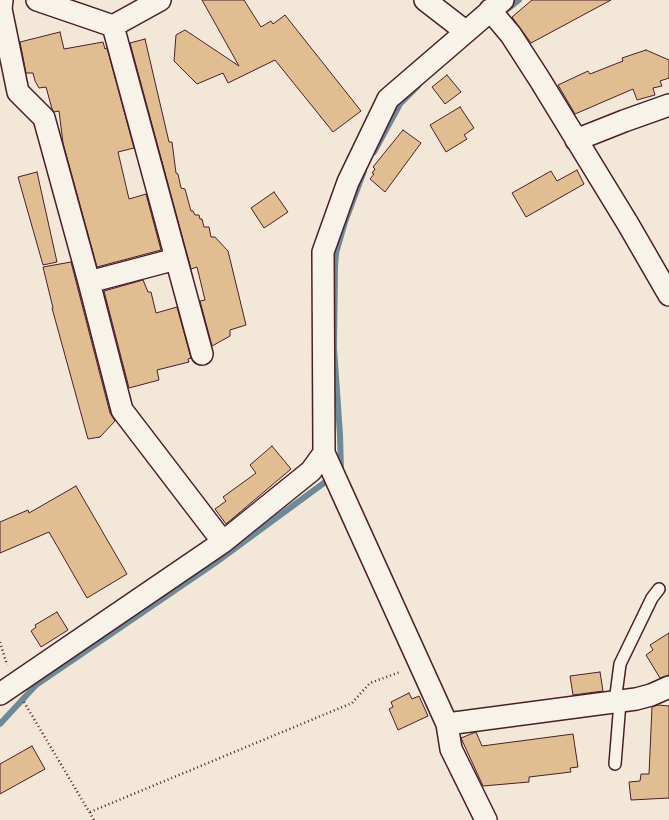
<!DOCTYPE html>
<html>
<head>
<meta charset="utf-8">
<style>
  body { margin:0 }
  canvas { display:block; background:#f3e8d7 }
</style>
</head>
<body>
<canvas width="669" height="820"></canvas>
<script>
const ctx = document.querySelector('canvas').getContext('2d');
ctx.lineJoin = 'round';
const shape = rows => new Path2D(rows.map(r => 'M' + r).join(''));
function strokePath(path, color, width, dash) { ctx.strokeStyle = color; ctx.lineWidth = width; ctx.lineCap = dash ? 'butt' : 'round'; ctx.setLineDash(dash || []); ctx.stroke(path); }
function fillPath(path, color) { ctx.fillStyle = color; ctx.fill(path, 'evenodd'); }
strokePath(shape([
  [504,12,519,0],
  [374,152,400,104,418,86],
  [339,472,341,471,340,435,334,348,335,267,336,253,345,222,364,171],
  [0,724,36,685,215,563,332,477]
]), '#6c8a98', 6);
const building = shape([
  [202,0,244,0,261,27,271,21,273,24,285,15,361,111,333,132,275,60,228,83,223,73,197,84,174,61,176,35,185,30,239,66,202,0],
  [532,0,611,0,531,43,512,17,532,0],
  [60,32,64,49,103,42,105,49,107,48,134,148,118,152,129,199,146,194,161,250,97,267,63,143,59,111,54,112,52,109,46,87,39,88,35,81,33,73,26,73,20,42,60,32],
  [145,39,169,142,172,142,176,173,178,174,181,188,185,189,191,211,193,211,195,215,199,215,200,219,202,219,204,227,209,227,211,237,215,237,228,251,246,325,230,330,230,336,212,346,200,301,205,300,197,267,191,269,130,43,145,39],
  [646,50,669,60,669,78,660,81,662,86,653,88,655,95,637,100,633,89,575,114,558,85,588,71,590,74,623,61,622,58,646,50],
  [447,75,461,92,445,104,432,87,447,75],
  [460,107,474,128,464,135,467,139,446,152,430,125,460,107],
  [403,130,421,143,385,192,370,179,374,174,372,173,375,169,373,167,403,130],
  [577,170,584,184,526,217,512,193,551,171,557,181,577,170],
  [37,172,57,262,43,265,18,177,37,172],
  [274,192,288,212,264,228,251,208,274,192],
  [71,262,110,413,115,421,100,437,88,439,52,308,53,308,43,267,71,262],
  [143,280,148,292,151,292,156,313,177,307,191,358,188,359,189,362,157,370,159,380,129,388,104,291,143,280],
  [272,446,291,469,226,524,215,509,226,501,223,497,256,473,250,465,272,446],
  [76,486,127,574,87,598,49,532,0,553,0,522,28,510,29,513,76,486],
  [57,612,68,630,41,647,31,631,36,627,35,625,57,612],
  [669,633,669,675,660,678,646,655,653,650,650,645,669,633],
  [600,672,603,691,573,695,570,676,600,672],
  [409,693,412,699,419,696,428,716,398,730,389,709,393,707,391,702,409,693],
  [658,705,669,706,669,798,631,800,629,782,640,781,641,774,649,774,652,707,658,705],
  [476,732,482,746,573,734,578,767,570,768,571,772,529,777,529,782,483,786,461,738,476,732],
  [32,746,45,769,0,794,0,764,32,746]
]);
fillPath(building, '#e1bd92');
strokePath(building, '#4a1f2b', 1);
const service = shape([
  [615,702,620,664,652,598,659,589],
  [615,764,620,702]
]);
const minor = shape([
  [2,0,1,9,18,92,44,118,89,282,122,410,223,542],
  [37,0,113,26,160,0],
  [425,0,465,31],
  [490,10,511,35,540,80,628,224,669,295],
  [113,26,202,354],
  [576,140,624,121,669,105],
  [89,282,176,259],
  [324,453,447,724,451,749,486,820],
  [0,694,223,542,311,471,324,453,323,252,348,182,388,99,503,0],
  [447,724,636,699,651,695,669,687]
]);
strokePath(service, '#4a1f2b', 14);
strokePath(minor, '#4a1f2b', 24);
strokePath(shape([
  [0,642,7,665],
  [24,702,94,820],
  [90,812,352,703,370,683,400,672]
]), '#4a1f2b', 2.5, [1, 3]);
strokePath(service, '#f7f3e8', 11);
strokePath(minor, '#f7f3e8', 21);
</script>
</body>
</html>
